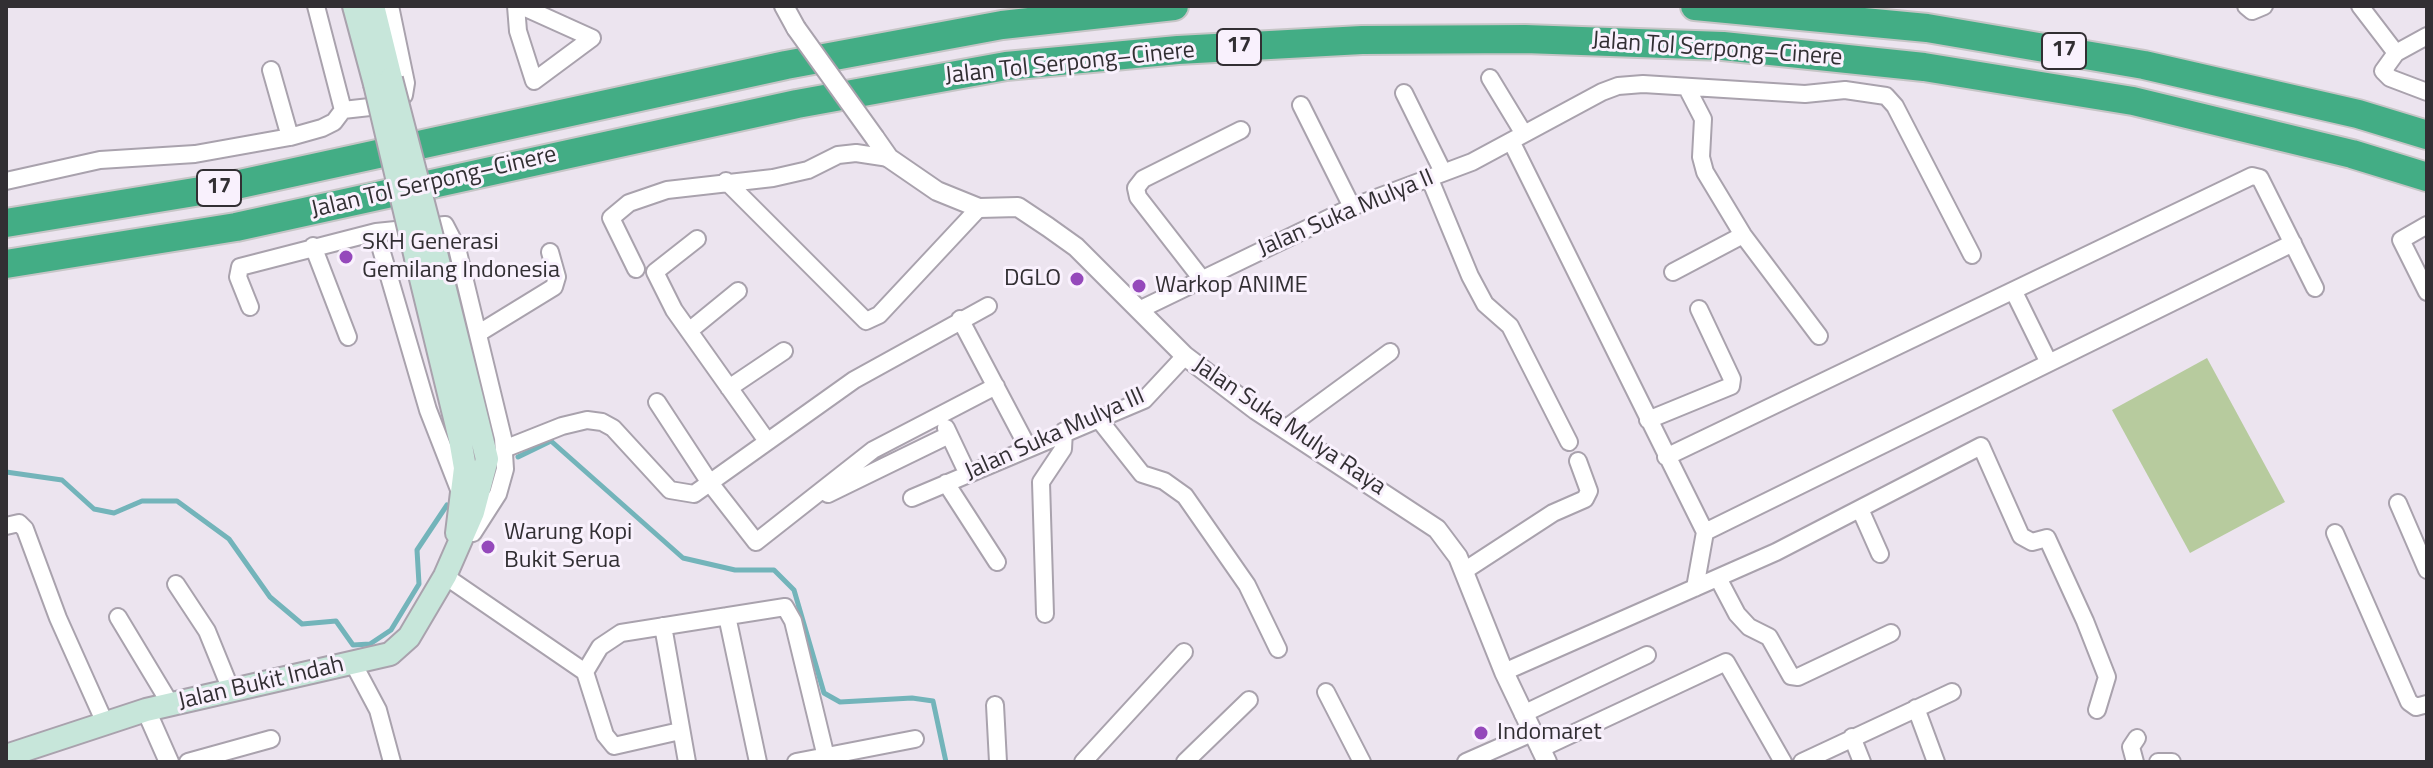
<!DOCTYPE html>
<html>
<head>
<meta charset="utf-8">
<style>
  body { margin:0 }
  #map { position:relative; width:2433px; height:768px; overflow:hidden; background:#ece4ef; font-family:"Titillium Web",sans-serif }
  canvas { display:block }
  .frame { position:absolute; inset:0; border:8px solid #322f33; pointer-events:none }
</style>
</head>
<body>
<div id="map">
<canvas width="2433" height="768"></canvas>
<div class="frame"></div>
</div>
<script>
const ctx = document.querySelector('canvas').getContext('2d');
ctx.lineJoin = 'round';
function fillPath(path, color) { ctx.fillStyle = color; ctx.fill(path, 'evenodd'); }
const shape = rows => new Path2D(rows.map(r => 'M' + r).join(''));
function strokePath(path, color, width, dash) { ctx.strokeStyle = color; ctx.lineWidth = width; ctx.lineCap = dash ? 'butt' : 'round'; ctx.setLineDash(dash || []); ctx.stroke(path); }
function drawText(font, color, halo, rows, align = 'center') {
  ctx.font = font + ' "Titillium Web",sans-serif'; ctx.lineWidth = 6; ctx.setLineDash([]); ctx.textBaseline = 'middle'; ctx.strokeStyle = halo; ctx.fillStyle = color; for (const [text, x, y, turn = 0] of rows) {
    ctx.save(); ctx.translate(x, y); ctx.rotate((+turn || 0) * Math.PI / 180); ctx.textAlign = isNaN(turn) ? turn : align; if (halo) ctx.strokeText(text, 0, 0); ctx.fillText(text, 0, 0); ctx.restore();
  }
}
fillPath(shape([
  [2207,358,2285,502,2190,553,2112,410]
]), '#b7cb9e');
strokePath(shape([
  [518,457,551,441,683,558,735,570,774,570,794,590,824,693,840,702,912,698,933,701,946,762],
  [6,472,62,480,94,509,114,513,142,501,177,501,229,539,270,597,302,624,336,621,353,645,370,644,391,630,419,584,417,550,447,505]
]), '#73b4ba', 5);
const minor = shape([
  [316,6,343,110],
  [516,6,518,31,534,81,592,38,521,6],
  [2246,6,2252,11,2264,6],
  [2360,6,2396,53],
  [2427,36,2396,53,2383,71,2390,78,2427,92],
  [271,70,290,137],
  [1490,78,1524,134],
  [1687,88,1703,119,1701,157,1705,172,1743,235,1819,336],
  [1404,93,1443,172],
  [1301,105,1352,207],
  [1511,141,1705,532],
  [1429,177,1470,276,1485,304,1510,326,1569,442],
  [6,181,100,160,195,154,290,137,322,128,334,122,343,110,379,106,404,95,406,83,390,6],
  [726,181,866,321,879,315,979,208],
  [2427,225,2401,240,2427,292],
  [376,232,428,410,460,492],
  [697,239,655,272,674,310,767,441],
  [313,246,348,337],
  [636,269,611,218,629,203,667,190,773,178,808,170,838,155,856,153,889,158],
  [1673,272,1743,235],
  [1201,278,1138,197,1136,188,1143,179,1241,130],
  [2014,292,2048,361],
  [250,307,238,277,240,267,376,232,445,225,457,248,503,438,505,469,498,494,473,533],
  [1139,310,1352,207,1472,162,1602,92,1618,86,1643,84,1805,94,1845,90,1886,96,1895,106,1972,255],
  [960,319,1024,440],
  [689,331,738,291],
  [479,333,554,287,557,277,550,252],
  [729,388,784,351],
  [657,402,710,483,756,542,873,450,996,386],
  [1097,417,1142,474,1164,481,1185,496,1247,585,1278,649],
  [1648,420,1731,386,1732,379,1699,309],
  [946,428,964,466],
  [1285,429,1390,352],
  [504,449,562,426,587,420,602,422,613,428,670,490,694,494,854,380,988,306],
  [1666,457,2252,176,2260,178,2315,288],
  [946,483,997,562],
  [828,494,949,435],
  [912,498,1144,400,1185,356],
  [2398,503,2427,570],
  [1860,509,1880,554],
  [6,526,19,523,25,529,58,618,105,723],
  [1705,532,2293,243],
  [2335,533,2409,702,2416,707,2427,704],
  [450,569,445,576,585,672,605,735,614,746,680,731],
  [1464,571,1553,513,1585,499,1589,491,1578,461],
  [1718,578,1737,614,1749,627,1769,637,1791,676,1798,677,1891,633],
  [176,584,207,631,231,690],
  [1695,588,1705,532],
  [1045,614,1041,482,1063,449,1064,431],
  [727,616,758,762],
  [118,617,171,705],
  [663,626,687,762],
  [353,663,378,710,392,762],
  [585,672,600,647,621,633,785,607,793,621,826,757],
  [1504,672,1776,552,1981,446,2021,536,2032,542,2047,538,2085,621,2107,677,2097,710],
  [1326,692,1362,762],
  [995,705,998,762],
  [1916,708,1936,762],
  [1523,714,1647,655],
  [1852,737,1862,762],
  [1540,749,1726,662,1783,762],
  [188,762,271,739],
  [796,762,915,739],
  [1083,762,1184,652],
  [1185,762,1249,700],
  [1466,762,1532,733],
  [1802,762,1952,692],
  [2135,762,2131,747,2137,738],
  [2158,762,2172,762]
]);
const tertiary = shape([
  [784,6,796,28],
  [875,138,889,158,937,191,979,208,1018,207,1048,227,1076,247,1185,356,1256,410,1437,529,1458,557,1504,672,1547,762],
  [146,710,169,762]
]);
const secondary = shape([
  [354,6,375,84],
  [373,6,391,79],
  [416,258,460,439,465,468,457,533],
  [6,756,146,710,390,654,409,637,445,576,473,512,487,459,435,249]
]);
const motorway = shape([
  [1695,6,1927,28,2144,65,2358,114,2427,135],
  [6,223,231,186,786,65,1002,25,1174,6],
  [6,264,236,227,797,104,1006,66,1178,50,1362,40,1525,39,1723,46,1924,67,2133,101,2352,154,2427,177]
]);
strokePath(minor, '#a9a2ad', 20);
strokePath(tertiary, '#a9a2ad', 22);
strokePath(secondary, '#a9a2ad', 26);
strokePath(motorway, '#c6c5c6', 32);
strokePath(minor, '#fff', 16);
strokePath(tertiary, '#fff', 18);
strokePath(secondary, '#c7e6da', 22);
strokePath(motorway, '#43ad85', 28);
const tertiaryBridge = shape([
  [796,28,875,138]
]);
const secondaryBridge = shape([
  [391,79,435,249],
  [375,84,416,258]
]);
strokePath(tertiaryBridge, '#a9a2ad', 22, []);
strokePath(secondaryBridge, '#a9a2ad', 26, []);
strokePath(tertiaryBridge, '#fff', 18);
strokePath(secondaryBridge, '#c7e6da', 22);
for (const [x, y, r, color] of [
  [346,257,8,"#9549bb"],
  [1077,279,8,"#9549bb"],
  [1139,286,8,"#9549bb"],
  [488,547,8,"#9549bb"],
  [1481,733,8,"#9549bb"]
]) { const dot = new Path2D(); dot.arc(x, y, r, 0, 2 * Math.PI); ctx.fillStyle = color; ctx.fill(dot); strokePath(dot, '#f9f1fd', 3); }
for (const [x, y, w] of [
  [1239,47,44],
  [2064,51,44],
  [219,188,44]
]) { const box = new Path2D(); box.roundRect(x - w / 2, y - 18, w, 36, 6); ctx.fillStyle = '#f9f1fd'; ctx.fill(box); strokePath(box, '#322f33', 2); }
drawText('bold 22px', '#322f33', null, [
  ["17",1239,47],
  ["17",2064,51],
  ["17",219,188]
]);
drawText('24px', '#322f33', '#f9f1fd', [
  ["Jalan Tol Serpong–Cinere",1717,50,4],
  ["Jalan Tol Serpong–Cinere",1070,64,-6],
  ["Jalan Tol Serpong–Cinere",434,183,-13],
  ["Jalan Suka Mulya II",1346,214,-23],
  ["Jalan Suka Mulya Raya",1289,427,34],
  ["Jalan Suka Mulya III",1055,435,-24],
  ["Jalan Bukit Indah",261,684,-13]
]);
drawText('24px', '#322f33', '#f9f1fd', [
  ["SKH Generasi",362,243],
  ["Gemilang Indonesia",362,271],
  ["DGLO",1061,279,"right"],
  ["Warkop ANIME",1155,286],
  ["Warung Kopi",504,533],
  ["Bukit Serua",504,561],
  ["Indomaret",1497,733]
], 'left');
</script>
</body>
</html>
